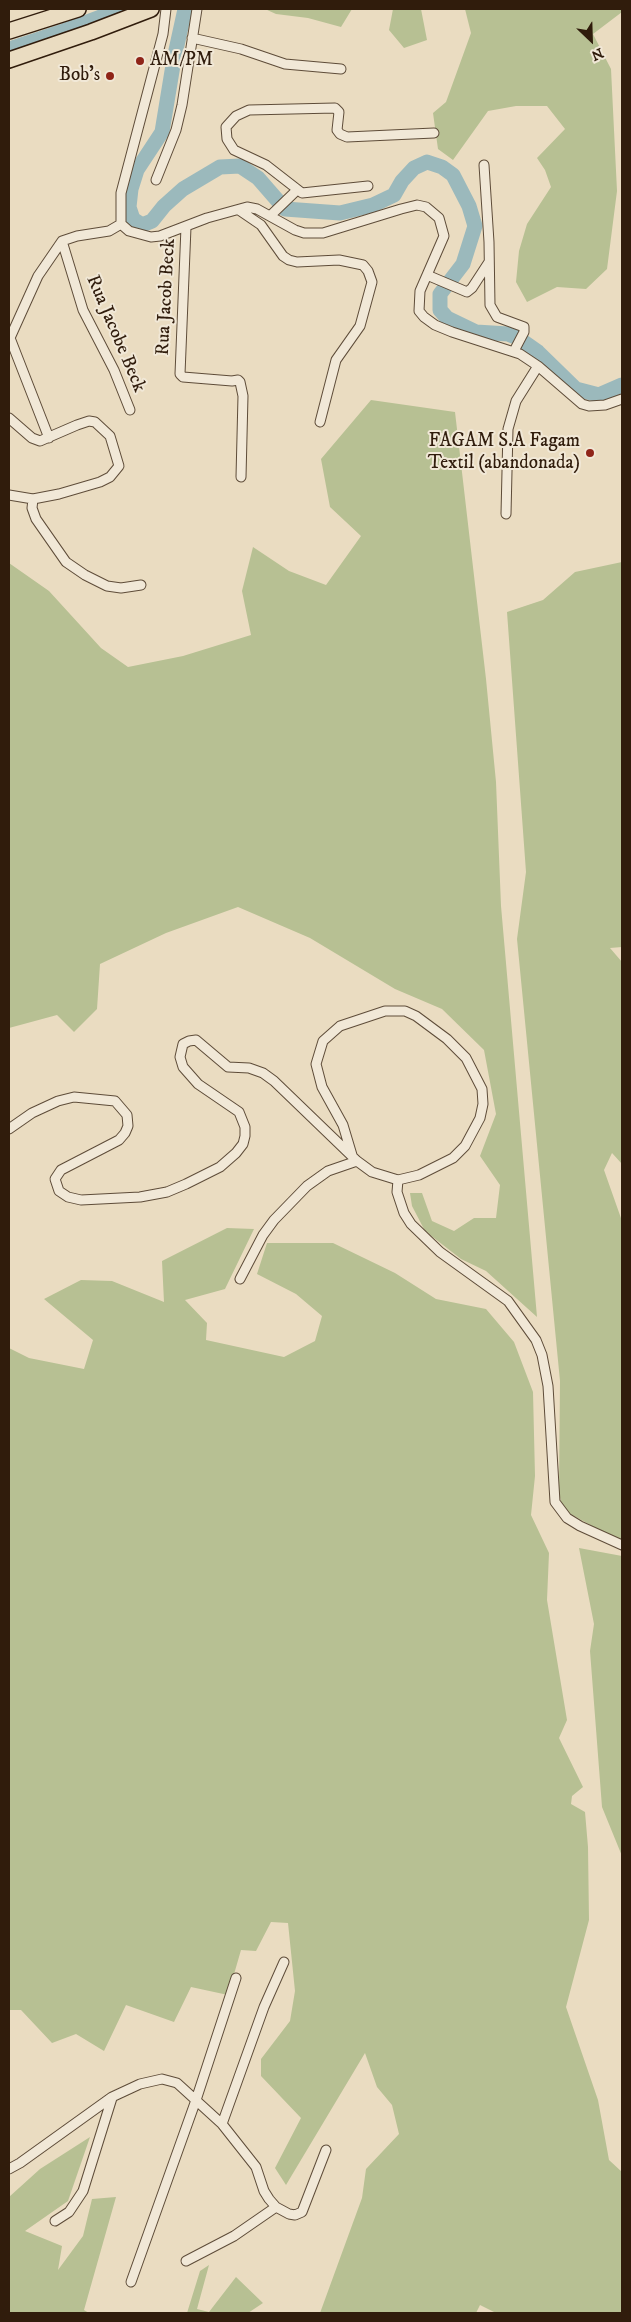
<!DOCTYPE html>
<html>
<head>
<meta charset="utf-8">
<style>
  body { margin:0 }
  #map { position:relative; width:631px; height:2322px; overflow:hidden; background:#eadcc1; font-family:"IM FELL DW Pica",serif }
  canvas { display:block }
  .frame { position:absolute; inset:0; border:10px solid #301c0c; pointer-events:none }
  .north { position:absolute; left:566px; top:15px; width:50px; height:50px; -webkit-text-stroke:4px #f1e8d7; paint-order:stroke; rotate:156deg; font-size:14px; font-weight:700; line-height:20px; text-align:center; color:#301c0c }
  .north::after { content:''; display:block; margin:auto; width:18px; height:22px; background:#301c0c; clip-path:polygon(50% 0,100% 100%,50% 72%,0 100%) }
</style>
</head>
<body>
<div id="map">
<canvas width="631" height="2322"></canvas>
<div class="frame"></div>
<div class="north">N</div>
</div>
<script>
const ctx = document.querySelector('canvas').getContext('2d');
ctx.lineJoin = 'round';
function fillPath(path, color) { ctx.fillStyle = color; ctx.fill(path, 'evenodd'); }
const shape = rows => new Path2D(rows.map(r => 'M' + r).join(''));
function strokePath(path, color, width, dash) { ctx.strokeStyle = color; ctx.lineWidth = width; ctx.lineCap = dash ? 'butt' : 'round'; ctx.setLineDash(dash || []); ctx.stroke(path); }
function drawText(font, color, halo, rows, align = 'center') {
  ctx.font = font + ' "IM FELL DW Pica",serif'; ctx.lineWidth = 4; ctx.setLineDash([]); ctx.textBaseline = 'middle'; ctx.strokeStyle = halo; ctx.fillStyle = color; for (const [text, x, y, turn = 0] of rows) {
    ctx.save(); ctx.translate(x, y); ctx.rotate((+turn || 0) * Math.PI / 180); ctx.textAlign = isNaN(turn) ? turn : align; if (halo) ctx.strokeText(text, 0, 0); ctx.fillText(text, 0, 0); ctx.restore();
  }
}
fillPath(shape([
  [265,9,352,9,341,27,308,18,276,14],
  [393,9,421,9,427,40,404,48,389,30],
  [465,9,622,9,622,12,593,34,611,69,617,191,607,269,586,289,557,287,527,302,516,282,519,251,527,224,551,187,545,170,537,158,565,129,547,106,516,106,488,111,453,160,438,149,433,113,446,102,471,33],
  [371,400,455,412,486,679,496,782,501,906,537,1317,486,1271,461,1259,425,1231,412,1206,410,1193,422,1193,432,1221,454,1231,474,1218,496,1218,500,1185,480,1156,496,1114,484,1050,442,1009,395,989,310,938,238,907,166,933,100,964,97,1009,74,1032,57,1015,9,1028,9,563,49,591,101,648,128,667,183,656,251,635,242,591,253,547,289,571,326,585,361,536,330,507,321,459],
  [622,562,622,947,610,948,622,962,622,1164,612,1153,604,1170,622,1221,622,1542,563,1510,559,1493,560,1381,517,939,526,872,507,612,543,600,575,572],
  [227,1228,254,1229,225,1289,185,1300,207,1323,206,1340,284,1357,315,1341,322,1316,296,1294,257,1274,267,1243,333,1243,395,1273,436,1299,486,1309,514,1342,533,1392,535,1476,531,1515,549,1553,547,1600,567,1720,559,1738,583,1787,572,1796,571,1804,585,1812,588,1847,589,1920,566,2007,598,2100,609,2160,622,2172,622,2313,496,2313,480,2305,476,2313,320,2313,362,2198,366,2169,399,2134,392,2105,377,2087,365,2053,286,2185,275,2168,301,2118,261,2076,261,2059,290,2021,295,1991,288,1923,271,1922,256,1951,241,1950,228,1995,191,1987,174,2022,126,2005,104,2051,76,2034,52,2043,21,2010,9,2010,9,1348,29,1358,84,1369,93,1340,44,1299,81,1280,112,1281,164,1302,162,1261],
  [579,1548,622,1556,622,1856,602,1807,590,1651,594,1624],
  [90,2137,68,2201,25,2231,62,2246,58,2270,83,2236,92,2199,116,2197,84,2310,89,2313,9,2313,9,2197,40,2169],
  [209,2265,197,2309,209,2312,236,2277,263,2303,248,2313,187,2313,200,2271]
]), '#b7c093');
strokePath(shape([
  [185,9,174,59,162,132,137,170,131,189,129,207,133,219,142,225,152,221,164,206,183,189,220,167,240,166,258,178,285,209,340,213,373,205,394,195,402,181,414,168,427,162,442,167,453,175,469,206,475,226,463,264,440,294,440,310,447,318,476,332,508,334,518,338,538,352,576,389,599,395,622,385],
  [9,49,63,31,122,9]
]), '#9bb9bc', 15);
const street = shape([
  [166,9,163,34,121,193,121,224,129,231,151,237,160,236,207,218,247,207,257,209,295,230,304,233,323,233,401,209,417,205,426,207,439,218,444,236,420,291,419,311,424,317,435,325,452,332,520,354,538,366,582,404,589,406,605,405,622,399],
  [192,38,241,49,285,64,341,69],
  [484,165,489,242,490,305,497,317,524,327,524,332,514,351],
  [156,180,176,130,182,105,197,9],
  [368,186,302,193,266,165,234,150,227,139,226,127,236,116,249,110,335,108,339,112,337,130,340,134,347,137,434,133],
  [239,210,261,225,283,256,289,260,297,262,339,260,363,265,368,271,372,282,360,326,336,360,320,422],
  [270,216,297,190],
  [186,227,180,374,183,377,232,381,238,380,240,382,243,396,241,477],
  [62,241,83,310,114,370,130,410],
  [427,275,467,292,472,288,489,262],
  [9,418,32,438,40,441,77,425,89,421,95,422,110,436,119,466,110,477,100,482,59,494,33,499,9,495],
  [49,438,10,338,38,276,62,241,77,236,109,231,121,224],
  [33,499,32,508,36,519,66,562,85,575,107,586,121,588,141,585],
  [506,514,508,429,516,401,538,366],
  [9,1129,32,1113,58,1101,74,1097,115,1101,127,1115,128,1126,125,1133,119,1140,61,1170,55,1179,59,1191,68,1197,81,1200,140,1197,167,1192,186,1184,220,1167,236,1153,243,1144,245,1136,245,1127,239,1112,198,1084,183,1067,180,1057,183,1044,189,1041,196,1040,228,1067,249,1068,263,1073,274,1081,357,1161,372,1172,398,1180,419,1175,453,1158,465,1146,480,1118,483,1104,482,1089,466,1058,447,1039,416,1016,405,1011,385,1011,340,1026,323,1041,316,1064,322,1087,343,1125,352,1155],
  [398,1180,397,1192,404,1213,411,1224,440,1252,508,1301,536,1340,542,1355,548,1386,555,1502,567,1518,580,1526,622,1545],
  [240,1279,263,1235,274,1220,307,1186,328,1171,357,1161],
  [222,2124,264,2007,284,1962],
  [9,2169,20,2163,112,2097,140,2084,162,2079,177,2083,222,2124,256,2167,264,2191,269,2199,276,2207,289,2214,295,2215,302,2212,326,2150],
  [55,2221,69,2212,83,2191,112,2098],
  [186,2261,234,2236,276,2207],
  [131,2282,196,2100,236,1978]
]);
const primary = shape([
  [9,31,78,9],
  [9,60,91,32,151,9]
]);
strokePath(street, '#5e4c39', 11);
strokePath(primary, '#301c0c', 18);
strokePath(street, '#f1e8d7', 9);
strokePath(primary, '#eadcc1', 15);
for (const [x, y, r, color] of [
  [140,61,5,"#8f2418"],
  [110,76,5,"#8f2418"],
  [590,453,5,"#8f2418"]
]) { const dot = new Path2D(); dot.arc(x, y, r, 0, 2 * Math.PI); ctx.fillStyle = color; ctx.fill(dot); strokePath(dot, '#f1e8d7', 2); }
drawText('19px', '#301c0c', '#f1e8d7', [
  ["AM/PM",150,61,"left"],
  ["Bob's",100,76],
  ["FAGAM S.A Fagam",580,442],
  ["Textil (abandonada)",580,464]
], 'right');
drawText('19px', '#301c0c', '#f1e8d7', [
  ["Rua Jacob Beck",167,297,-87],
  ["Rua Jacobe Beck",115,334,67]
]);
</script>
</body>
</html>
